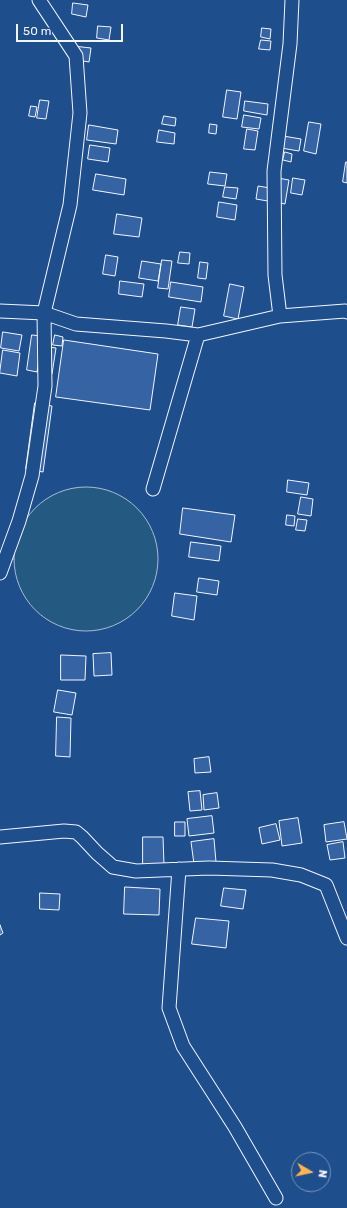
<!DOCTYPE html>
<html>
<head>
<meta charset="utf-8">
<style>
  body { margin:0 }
  #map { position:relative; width:347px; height:1208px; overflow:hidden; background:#1f4e8c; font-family:Rubik,sans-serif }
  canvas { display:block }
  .north { position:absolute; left:291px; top:1152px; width:40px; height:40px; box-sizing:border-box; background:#1f4e8c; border:1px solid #7391ba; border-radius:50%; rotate:99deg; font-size:11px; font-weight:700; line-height:16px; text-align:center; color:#f2f6ff }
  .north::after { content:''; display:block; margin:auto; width:14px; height:18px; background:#ffb74d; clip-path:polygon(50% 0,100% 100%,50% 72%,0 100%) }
  .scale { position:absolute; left:16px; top:24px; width:107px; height:18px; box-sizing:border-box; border:2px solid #f2f6ff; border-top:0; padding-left:5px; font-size:12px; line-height:14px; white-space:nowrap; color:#f2f6ff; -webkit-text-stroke:3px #1f4e8c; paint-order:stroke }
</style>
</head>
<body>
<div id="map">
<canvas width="347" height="1208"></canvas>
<div class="north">N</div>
<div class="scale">50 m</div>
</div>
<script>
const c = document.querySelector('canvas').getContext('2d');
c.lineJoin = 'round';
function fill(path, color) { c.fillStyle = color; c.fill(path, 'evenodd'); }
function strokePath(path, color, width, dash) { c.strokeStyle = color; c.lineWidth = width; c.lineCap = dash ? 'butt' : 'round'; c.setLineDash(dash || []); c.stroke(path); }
const green = new Path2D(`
  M14 559a72 72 0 1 1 144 0a72 72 0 1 1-144 0Z`);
fill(green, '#245a82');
strokePath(green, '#a8bbd7', 1);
const building = new Path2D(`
  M73 3 88 5 86 17 72 14Z
  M98 26 111 27 109 40 97 38Z
  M262 28 271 29 270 39 261 37Z
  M261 40 271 41 270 50 259 49Z
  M73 46 91 48 89 62 71 59Z
  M227 90 241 92 237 119 223 117Z
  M40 100 49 101 46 119 37 118Z
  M245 101 268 104 267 115 244 111Z
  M31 106 37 107 35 117 29 116Z
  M244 115 261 118 259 129 242 127Z
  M164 116 176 118 175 126 162 124Z
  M309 122 321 124 316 154 304 151Z
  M210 124 217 125 216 134 209 133Z
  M89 125 118 130 116 144 87 140Z
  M247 129 258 131 255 150 244 149Z
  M159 130 175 133 174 144 157 142Z
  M283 136 301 139 299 151 281 148Z
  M90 145 110 148 108 162 88 159Z
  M285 152 292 154 291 162 283 160Z
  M346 162H347V183L343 182Z
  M210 172 227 174 225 186 208 184Z
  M96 174 126 179 124 195 93 190Z
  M272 177 289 180 285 204 256 199 258 186 270 188Z
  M293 178 305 180 302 195 291 193Z
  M225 187 238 188 236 199 223 197Z
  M219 202 237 205 235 220 217 217Z
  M117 214 142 218 139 237 114 234Z
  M180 252 190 253 189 264 178 263Z
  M106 255 118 257 115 276 103 274Z
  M162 260 172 261 168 289 158 288Z
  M142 261 161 264 158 281 139 278Z
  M200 262 208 263 206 279 198 278Z
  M120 281 144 284 142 297 119 294Z
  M171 282 203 287 201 302 169 297Z
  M230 284 244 287 238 319 224 316Z
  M181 307 195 309 192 327 178 325Z
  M3 332 22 335 19 351 1 348Z
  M32 335 42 336 37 372 27 370Z
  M55 335 63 337 62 346 53 345Z
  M64 340 158 354 150 410 56 397Z
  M42 346 56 348 52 374 38 372Z
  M3 350 20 353 17 376 0 373Z
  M35 403 52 406 43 472 26 469Z
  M288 480 309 483 307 495 287 492Z
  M301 497 313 499 311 516 298 514Z
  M183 508 235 515 231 542 180 534Z
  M287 515 295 516 294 526 286 525Z
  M298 519 307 520 305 531 296 530Z
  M191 542 221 546 219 561 189 557Z
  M199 578 219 581 217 595 197 592Z
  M175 593 197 596 194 620 172 616Z
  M111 653 112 675 94 676 93 654Z
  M61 655 86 656 85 680H61Z
  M58 690 76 693 72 715 54 712Z
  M57 717 71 718 70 757 56 756Z
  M209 757 211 772 195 773 194 759Z
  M200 791 202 810 190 811 188 792Z
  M217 793 219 808 204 810 203 795Z
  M212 816 214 833 189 836 187 819Z
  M298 818 302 843 282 846 279 821Z
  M175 822H185V836H175Z
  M344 822 347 839 326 842 324 825Z
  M276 824 280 840 262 844 259 828Z
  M143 837H163L164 865H143Z
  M214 839 216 862 194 864 191 842Z
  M343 842 345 858 330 860 327 845Z
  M125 887 160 889 159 915 124 914Z
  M224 888 246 890 243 909 221 906Z
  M40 893 60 894 59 910 40 909Z
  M196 918 229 921 226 948 192 944Z
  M0 925 3 933 0 935Z`);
fill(building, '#3563a3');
strokePath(building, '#f2f6ff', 1);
const minor = new Path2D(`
  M39 0 76 56 80 113 70 205 44 313 76 324 166 331 198 335 280 316 345 311 347 312
  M0 311 44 313 45 386 32 476 19 521 0 573
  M280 316 275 275 274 171 290 44 292 0
  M153 489 198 335
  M0 837 64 831 76 832 82 837 97 853 113 867 136 871 209 868 272 870 301 875 326 885 347 938
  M179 869 169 1008 183 1046 235 1127 276 1198`);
strokePath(minor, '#f2f6ff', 15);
strokePath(minor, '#1f4e8c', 13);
</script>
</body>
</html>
